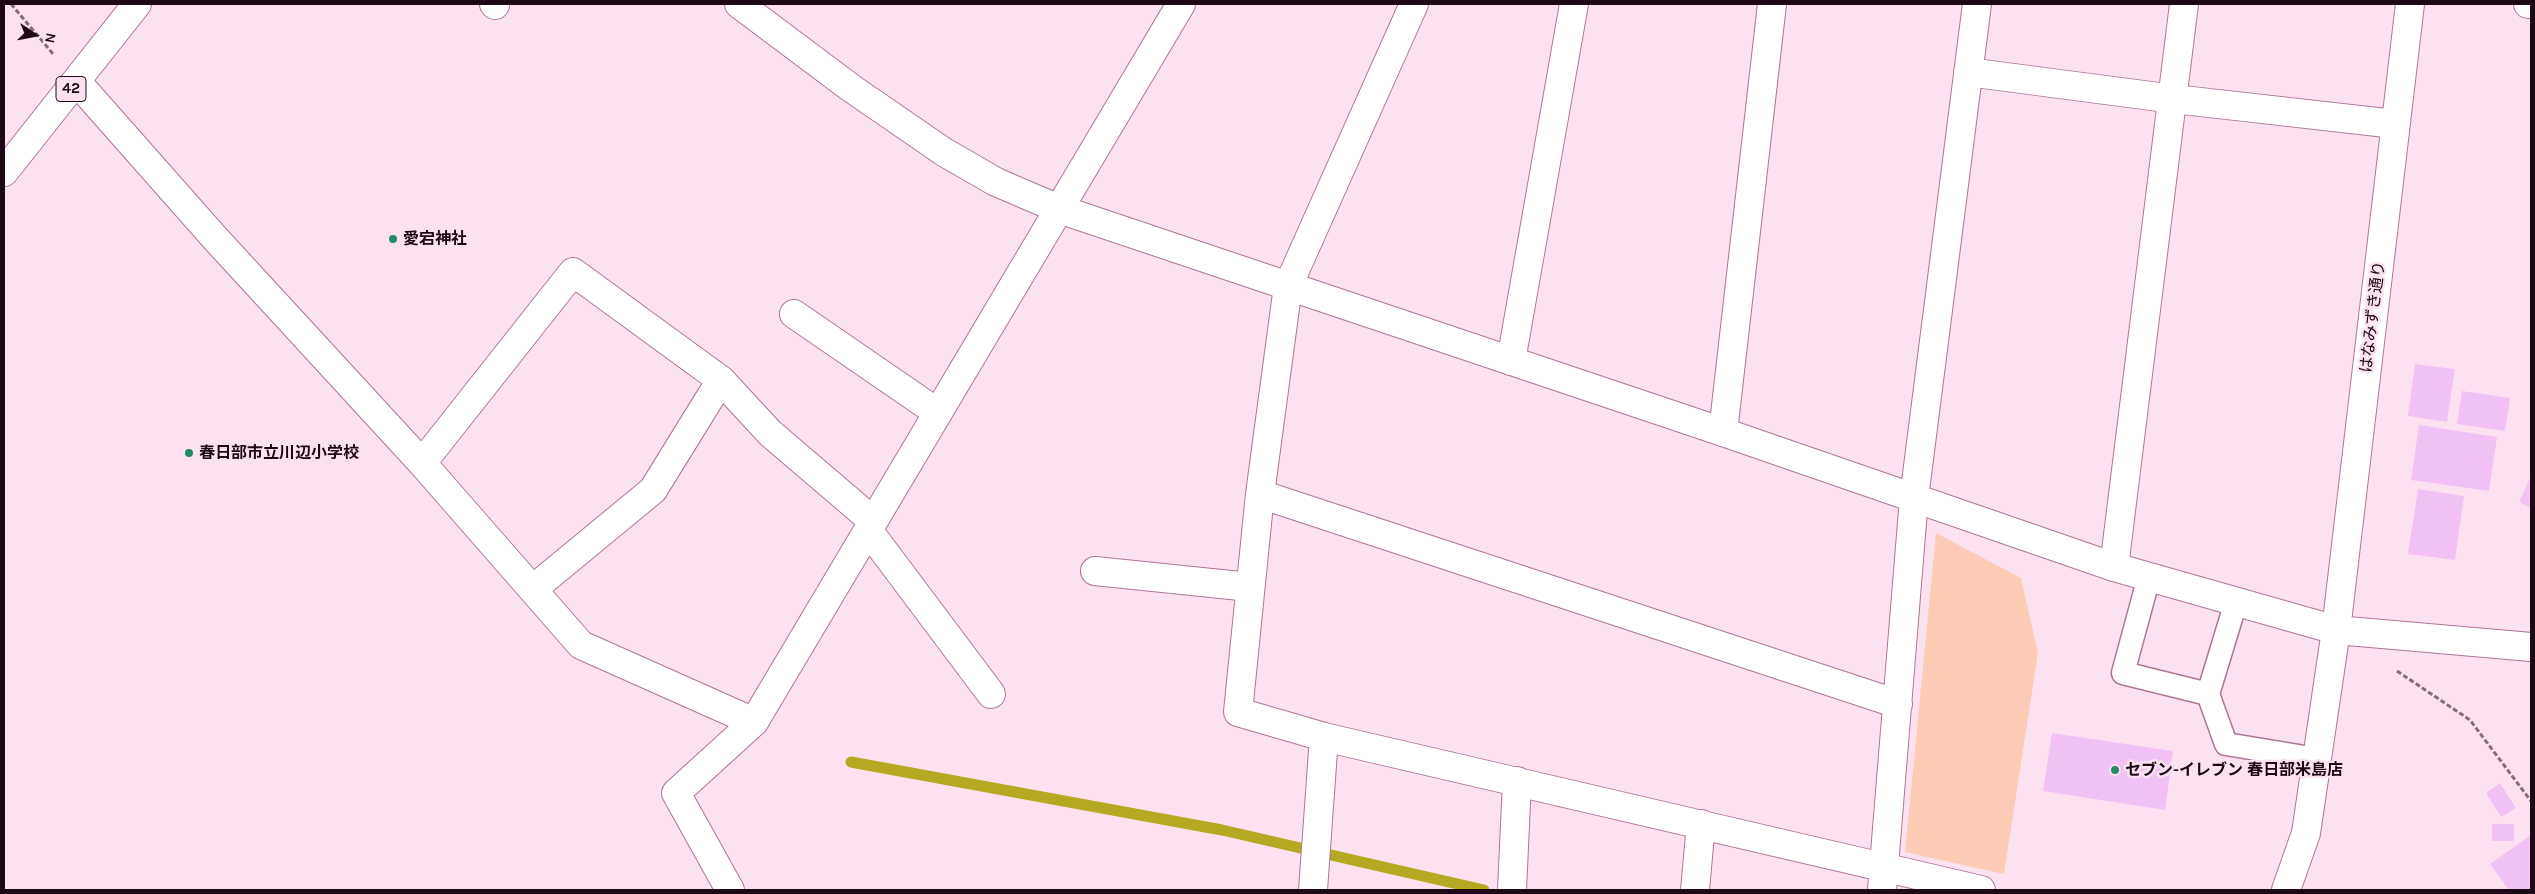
<!DOCTYPE html>
<html>
<head>
<meta charset="utf-8">
<style>
  body { margin:0 }
  #map { position:relative; width:2535px; height:894px; overflow:hidden; background:#fce2f0; font-family:Karla,sans-serif }
  canvas { display:block }
  .frame { position:absolute; inset:0; border:5px solid #1d0815; pointer-events:none }
  .north { position:absolute; left:10px; top:10px; width:50px; height:50px; -webkit-text-stroke:4px #fce2f0; paint-order:stroke; rotate:101deg; font-size:14px; font-weight:700; line-height:20px; text-align:center; color:#1d0815 }
  .north::after { content:''; display:block; margin:auto; width:18px; height:22px; background:#1d0815; clip-path:polygon(50% 0,100% 100%,50% 72%,0 100%) }
</style>
</head>
<body>
<div id="map">
<canvas width="2535" height="894"></canvas>
<div class="frame"></div>
<div class="north">N</div>
</div>
<script>
const c = document.querySelector('canvas').getContext('2d');
c.lineJoin = 'round';
function fill(path, color) { c.fillStyle = color; c.fill(path, 'evenodd'); }
function strokePath(path, color, width, dash) { c.strokeStyle = color; c.lineWidth = width; c.lineCap = dash ? 'butt' : 'round'; c.setLineDash(dash || []); c.stroke(path); }
function write(font, color, halo, rows, align = 'center') {
  c.font = font + ' Karla,"Noto Sans JP",sans-serif'; c.lineWidth = 5; c.setLineDash([]); c.textBaseline = 'middle'; c.strokeStyle = halo; c.fillStyle = color; for (const [text, x, y, turn = 0] of rows) {
    c.save(); c.translate(x, y); c.rotate((+turn || 0) * Math.PI / 180); c.textAlign = isNaN(turn) ? turn : align; if (halo) c.strokeText(text, 0, 0); c.fillText(text, 0, 0); c.restore();
  }
}
fill(new Path2D(`
  M1936 533 2021 578 2038 653 2004 874 1905 852Z`), '#feccb6');
strokePath(new Path2D(`
  M851 762 1222 830 1484 890`), '#b4a920', 11);
fill(new Path2D(`
  M2415 364 2455 369 2447 422 2408 416Z
  M2462 391 2510 398 2505 431 2457 424Z
  M2419 425 2497 437 2489 491 2411 480Z
  M2531 476V508L2519 502Z
  M2418 489 2464 496 2455 560 2408 554Z
  M2052 733 2173 751 2165 810 2043 791Z
  M2500 783 2516 808 2501 817 2486 793Z
  M2492 824H2514V841H2492Z
  M2531 835V890H2509L2490 864Z`), '#f2c2f4');
const lane = new Path2D(`
  M2149 577 2123 673 2208 694
  M2236 602 2208 694 2226 744 2317 759`);
const street = new Path2D(`
  M494 4 495 5
  M1414 4 1288 286 1260 494 1238 712 1324 737 1981 890
  M2528 4H2531
  M1968 72 2174 99 2395 124
  M77 82 214 237 422 463 581 645 754 722 1181 4
  M794 314 938 413
  M1511 361 1574 4
  M1723 432 1772 4
  M422 463 573 272 721 380 770 433 873 521
  M1260 494 1898 704
  M868 530 991 694
  M2114 567 2184 4
  M1095 571 1250 587
  M533 589 653 490 721 380
  M730 890 676 793 754 722
  M1313 890 1324 737
  M1512 890 1517 781
  M1695 890 1701 824
  M1882 890 1914 498 1977 4`);
const secondary = new Path2D(`
  M739 4 851 88 944 152 996 182 1059 209 1723 432 2114 567 2336 630 2531 647
  M2286 890 2306 833 2336 630 2410 4`);
const primary = new Path2D(`
  M4 172 137 4`);
strokePath(lane, '#b07596', 25);
strokePath(street, '#b07596', 30);
strokePath(secondary, '#b07596', 30);
strokePath(primary, '#b07596', 30);
strokePath(new Path2D(`
  M11 4 54 55
  M2397 671 2470 720 2531 801`), '#856e7b', 3, [5, 2.5]);
strokePath(lane, '#fff', 22);
strokePath(street, '#fff', 28);
strokePath(secondary, '#fff', 28);
strokePath(primary, '#fff', 28);
for (const [x, y, r, color] of [
  [393,239,5,"#258b67"],
  [189,453,5,"#258b67"],
  [2115,770,5,"#258b67"]
]) { const dot = new Path2D(); dot.arc(x, y, r, 0, 2 * Math.PI); c.fillStyle = color; c.fill(dot); strokePath(dot, '#fce2f0', 2); }
for (const [x, y, w] of [
  [71,89,30]
]) { const box = new Path2D(); box.roundRect(x - w / 2, y - 12.5, w, 25, 4); c.fillStyle = '#fce2f0'; c.fill(box); strokePath(box, '#1d0815', 1); }
write('bold 15px', '#1d0815', null, [
  ["42",71,89]
]);
write('bold 16px', '#1d0815', '#fce2f0', [
  ["愛宕神社",403,239],
  ["春日部市立川辺小学校",199,453],
  ["セブン-イレブン 春日部米島店",2125,770]
], 'left');
write('16px', '#1d0815', '#fce2f0', [
  ["はなみずき通り",2373,317,-83]
]);
</script>
</body>
</html>
